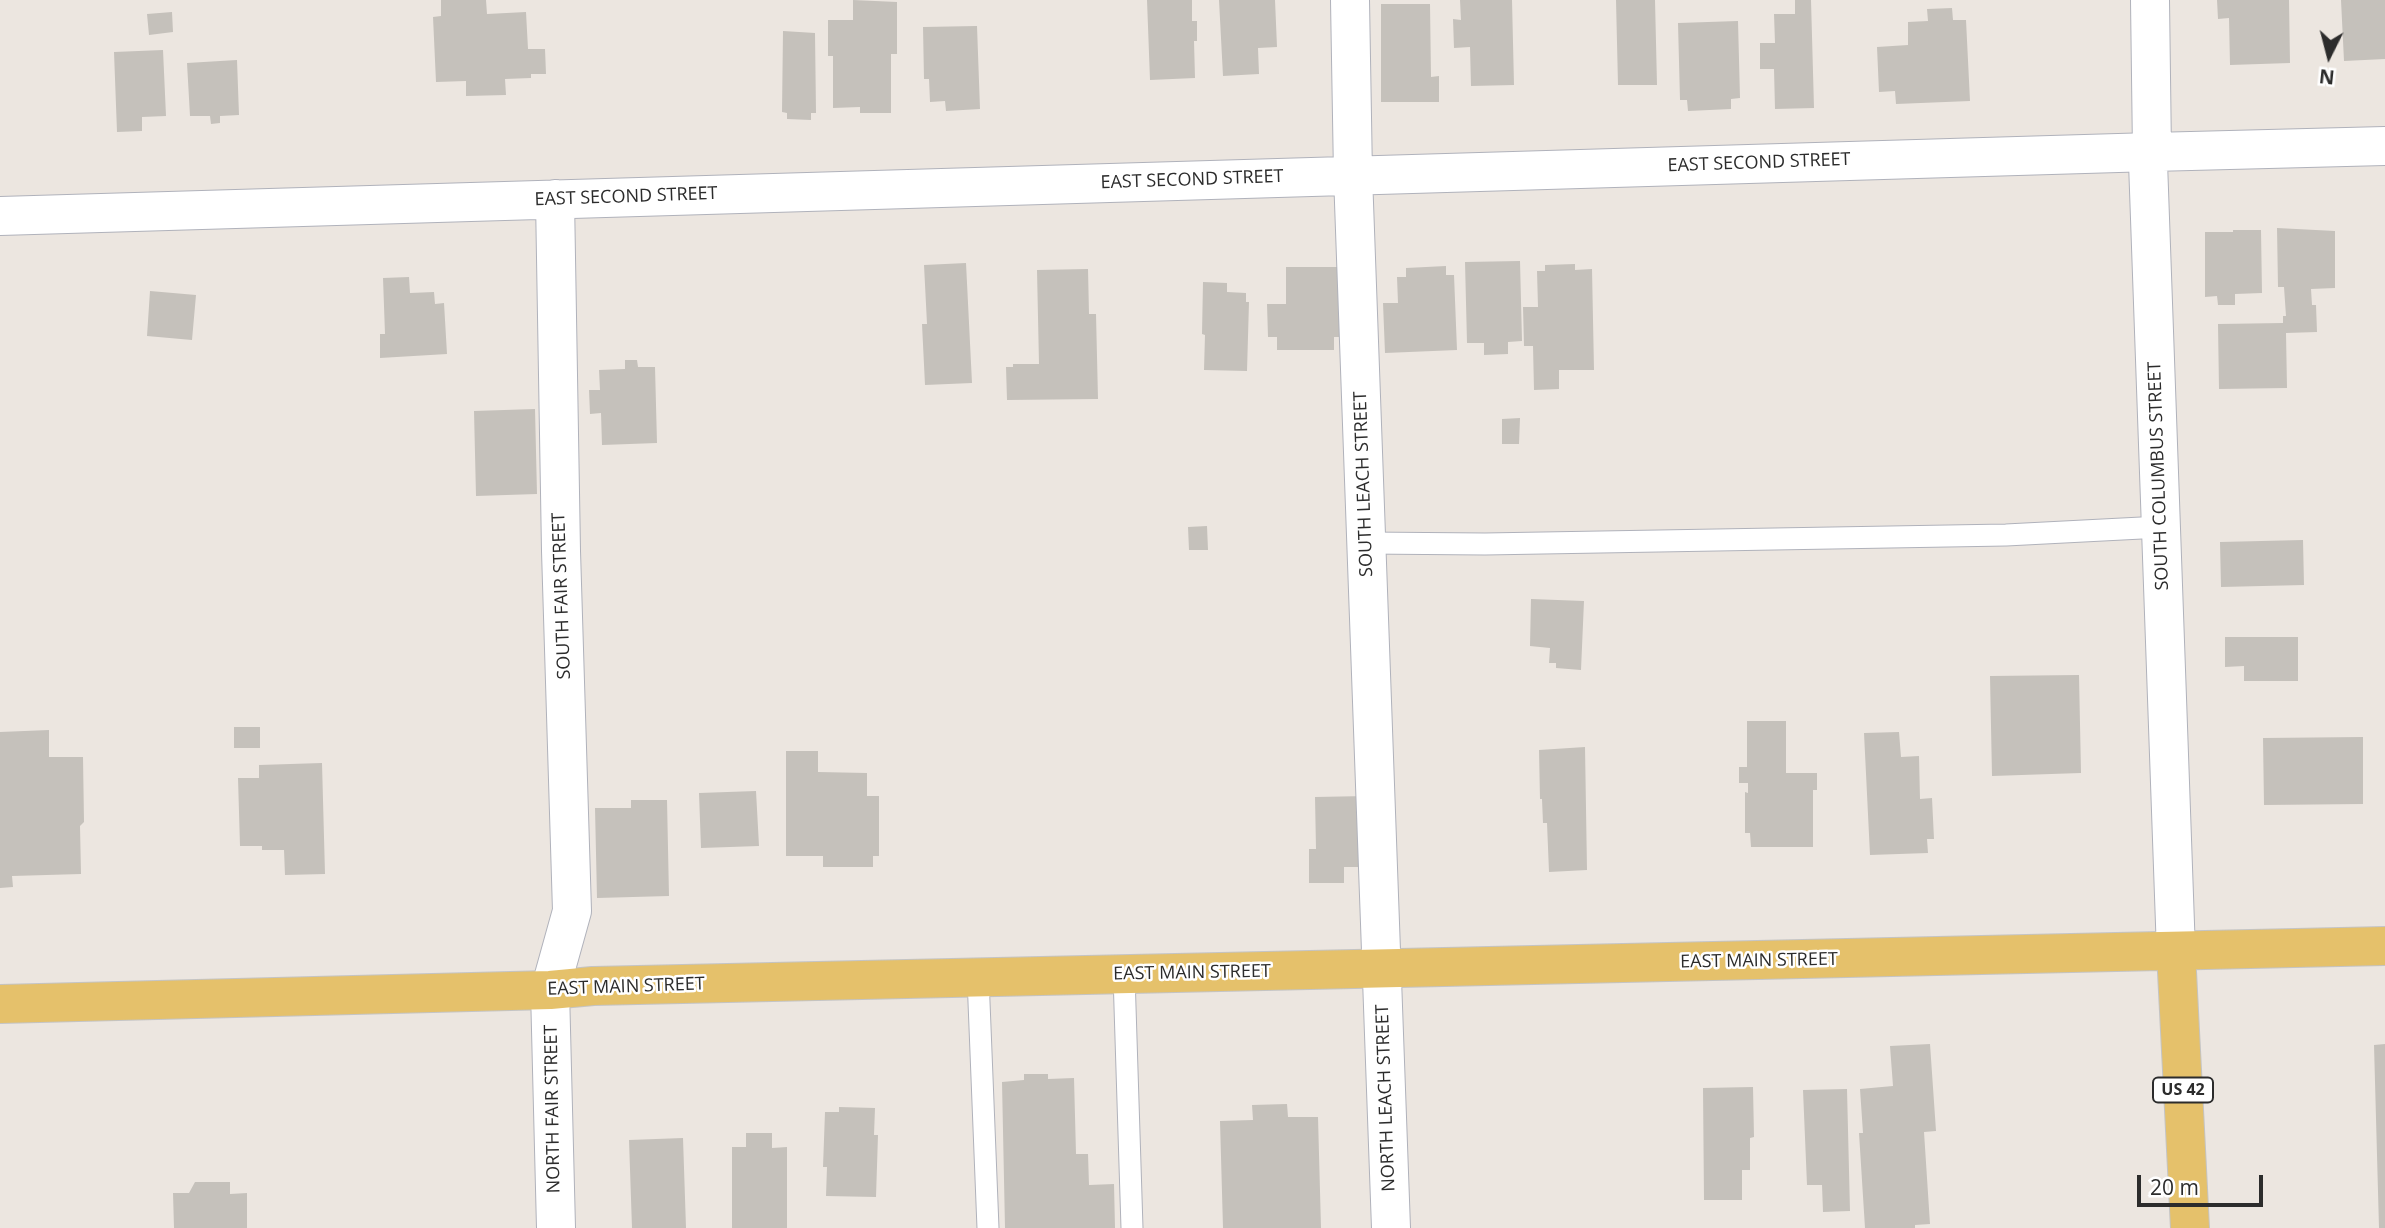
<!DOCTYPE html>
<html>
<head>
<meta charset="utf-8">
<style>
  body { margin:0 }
  #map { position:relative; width:2385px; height:1228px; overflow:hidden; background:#ece6e0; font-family:"Open Sans",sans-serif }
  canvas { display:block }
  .north { position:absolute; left:2294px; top:21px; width:70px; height:70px; -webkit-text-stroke:5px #fff; paint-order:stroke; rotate:186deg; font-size:19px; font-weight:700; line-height:28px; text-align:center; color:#2c2c2c }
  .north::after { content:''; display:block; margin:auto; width:24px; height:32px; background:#2c2c2c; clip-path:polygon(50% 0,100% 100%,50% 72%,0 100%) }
  .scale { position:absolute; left:2137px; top:1175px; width:126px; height:32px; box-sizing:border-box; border:4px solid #2c2c2c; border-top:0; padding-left:9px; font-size:21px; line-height:24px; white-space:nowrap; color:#2c2c2c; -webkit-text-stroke:5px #fff; paint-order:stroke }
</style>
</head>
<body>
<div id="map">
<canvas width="2385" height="1228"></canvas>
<div class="north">N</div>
<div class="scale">20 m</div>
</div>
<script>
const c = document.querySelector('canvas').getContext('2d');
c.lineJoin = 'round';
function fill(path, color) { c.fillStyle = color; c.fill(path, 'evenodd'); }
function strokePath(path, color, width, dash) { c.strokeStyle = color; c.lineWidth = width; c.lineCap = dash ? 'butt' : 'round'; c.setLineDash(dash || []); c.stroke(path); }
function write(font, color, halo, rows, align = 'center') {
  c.font = font + ' "Open Sans",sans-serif'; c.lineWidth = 5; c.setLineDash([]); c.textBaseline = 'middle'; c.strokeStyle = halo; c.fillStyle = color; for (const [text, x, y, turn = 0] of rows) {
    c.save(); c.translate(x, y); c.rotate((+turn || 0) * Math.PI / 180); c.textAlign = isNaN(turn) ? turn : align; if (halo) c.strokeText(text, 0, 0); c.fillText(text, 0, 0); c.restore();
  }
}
fill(new Path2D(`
  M441 0H486L487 14 526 12 528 49H545L546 74H531V78L505 79 506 95 466 96V81L436 82 433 17 441 16Z
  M853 0 897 2V54H891V113H860V107L833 108V56H828V20H853Z
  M1147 0H1192V21H1197V41H1194L1195 78 1150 80Z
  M1219 0H1275L1277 47 1258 48 1259 74 1223 76Z
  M1460 0H1512L1514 85 1471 86 1470 47 1454 48 1453 19 1461 20Z
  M1616 0H1655L1657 85H1618Z
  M1795 0H1811L1814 108 1775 109 1774 69H1760V43H1775L1774 14H1795Z
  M2217 0H2289L2290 63 2230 65 2229 18 2218 19Z
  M2341 0H2385V59L2344 61Z
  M1381 4H1430L1431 77 1439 76V102H1381Z
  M1952 8 1953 20H1966L1970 101 1896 104 1895 91 1879 92 1877 47 1908 45V22L1928 21 1927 9Z
  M172 12 173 32 149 35 147 14Z
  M1738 21 1740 98 1731 99V109L1688 111 1687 100H1680L1678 23Z
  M977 26 980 109 946 111 945 101 930 102 929 79H924L923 27Z
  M783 31 815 33 816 113H811V120L787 119V113L782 112Z
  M163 50 166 116 142 117V131L117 132 114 52Z
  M237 60 239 115 220 116V123L211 124 210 116H190L187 63Z
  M2277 228 2335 231V288L2311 289 2312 305H2316L2317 332 2286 333 2287 388 2219 389 2218 324 2283 323V316H2286L2284 287H2278Z
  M2233 230H2261L2262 293 2235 294V305H2218L2217 296 2205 297V232H2233Z
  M1520 261 1522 341 1508 342V354L1484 355V343H1467L1465 262Z
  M966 263 972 383 925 385 922 324H927L924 265Z
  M1575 264V270L1592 269 1594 370H1559V389L1534 390 1533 346H1524L1523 307H1538L1537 271H1545V265Z
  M1446 266V275H1454L1457 350 1385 353 1383 303H1398L1397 277H1406V268Z
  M1286 267H1339L1348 337H1334V350H1277V337H1268L1267 304H1286Z
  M1088 269 1089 314H1096L1098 399 1007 400 1006 367H1013V364H1039L1037 270Z
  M409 277 410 293 434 292 435 304 444 303 447 354 380 358V334H385L383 278Z
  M1203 282 1227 283V292L1246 293V302H1249L1247 371 1204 370 1205 335 1202 334Z
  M150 291 196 295 192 340 147 336Z
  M625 360H637L638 367H655L657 443 602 445 601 413 590 414 589 390H600L599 370 625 369Z
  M535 409 537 494 476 496 474 411Z
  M1520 418 1519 444H1502V419Z
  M1207 526 1208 550H1189L1188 527Z
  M2303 540 2304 585 2221 587 2220 542Z
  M1531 599 1584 601 1581 670 1556 668V663H1549L1550 648 1530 646Z
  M2225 637H2298V681H2244V666L2225 667Z
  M2079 675 2081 773 1992 776 1990 676Z
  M1747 721H1786V773H1817V790H1813V847H1751L1750 833H1745V792L1748 793V783H1739V767H1747Z
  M234 727H260V748H234Z
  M49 730V757H83L84 822 80 826 81 874 12 876 13 887 0 888V732Z
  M1899 732 1901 757 1919 756 1920 799 1932 798 1934 839H1927L1928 853 1870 855 1864 733Z
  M2363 737V804L2264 805 2263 738Z
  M1585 747 1587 870 1549 872 1547 823H1543L1542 799H1540L1539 750Z
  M786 751H818V772L867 773V796H879V856H873V867H823V856H786Z
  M322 763 325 874 285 875 284 850H262V846H240L238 778H259V765Z
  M756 791 759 846 701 848 699 793Z
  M1367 796 1363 867H1344V883H1309V849H1316L1315 797Z
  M631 800H667L669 896 597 898 595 808H631Z
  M1930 1044 1936 1131 1924 1132 1930 1224 1915 1225V1228H1865L1859 1133H1863L1860 1089 1893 1086 1890 1046Z
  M2385 1044V1228H2379L2374 1045Z
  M1024 1074H1048V1079L1074 1078 1076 1154H1088L1089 1185 1114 1184 1115 1228H1005L1002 1082 1024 1080Z
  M1753 1087 1754 1137 1750 1138V1170H1742V1200H1704L1703 1088Z
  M1847 1089 1850 1211 1823 1212 1822 1185H1807L1803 1090Z
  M1287 1104 1288 1117H1318L1321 1228H1223L1220 1121 1253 1120 1252 1105Z
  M839 1107 875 1108 874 1135H878L876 1197 826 1196 827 1167H823L825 1112H839Z
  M746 1133H772V1148L787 1147V1228H732V1147H746Z
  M683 1138 686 1228H632L629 1140Z
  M195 1182H230V1194L247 1193V1228H174L173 1193H189Z`), '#c5c1bb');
const lane = new Path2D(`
  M1366 543 1485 544 2006 535 2161 527
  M1124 975 1132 1228
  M978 977 988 1228`);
const street = new Path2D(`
  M1350 0 1353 175 1391 1228
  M555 199 561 551 572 911 550 990 556 1228
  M0 216 2152 152`);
const secondary = new Path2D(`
  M2150 0 2152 152 2148 162 2176 952
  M2152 152 2385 146`);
const primary = new Path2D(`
  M2176 952 2190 1228
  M0 1004 550 990 593 986 2385 946`);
strokePath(lane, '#b0b2bb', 23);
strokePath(street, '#b0b2bb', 40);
strokePath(secondary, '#b0b2bb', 40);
strokePath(primary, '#c4c4c4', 40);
strokePath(lane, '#fff', 21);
strokePath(street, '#fff', 38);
strokePath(secondary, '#fff', 38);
strokePath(primary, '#e5c16b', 38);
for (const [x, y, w] of [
  [2183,1090,60]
]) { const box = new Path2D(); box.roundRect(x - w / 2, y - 12.5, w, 25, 5); c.fillStyle = '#fff'; c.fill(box); strokePath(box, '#2c2c2c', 2); }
write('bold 16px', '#2c2c2c', null, [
  ["US 42",2183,1090]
]);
write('18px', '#2c2c2c', '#fff', [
  ["EAST SECOND STREET",1759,163,-2],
  ["EAST SECOND STREET",1192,180,-2],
  ["EAST SECOND STREET",626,197,-2],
  ["SOUTH COLUMBUS STREET",2159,476,-92],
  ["SOUTH LEACH STREET",1364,484,-92],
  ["SOUTH FAIR STREET",562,596,-92],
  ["EAST MAIN STREET",1759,961,-1],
  ["EAST MAIN STREET",1192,973,-1],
  ["EAST MAIN STREET",626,987,-2],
  ["NORTH LEACH STREET",1386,1098,-92],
  ["NORTH FAIR STREET",553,1109,-91]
]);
</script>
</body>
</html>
